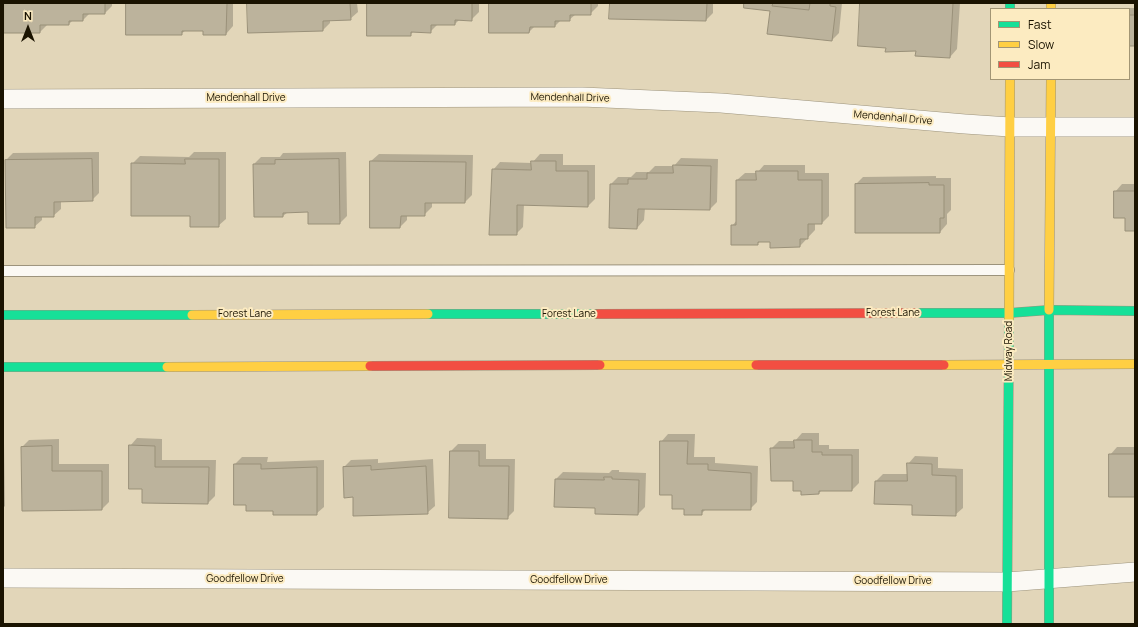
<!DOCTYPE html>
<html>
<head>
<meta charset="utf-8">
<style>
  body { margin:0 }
  #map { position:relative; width:1138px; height:627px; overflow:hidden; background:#e2d6b9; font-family:Manrope,sans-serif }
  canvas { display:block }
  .frame { position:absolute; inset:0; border:4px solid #1a1301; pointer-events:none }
  .legend { position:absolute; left:990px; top:8px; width:140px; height:72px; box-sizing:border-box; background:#fcebc1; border:1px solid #a29574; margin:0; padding:5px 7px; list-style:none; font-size:12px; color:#1a1301 }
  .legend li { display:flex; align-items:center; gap:8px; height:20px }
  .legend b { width:20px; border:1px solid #a29574 }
  .north { position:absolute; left:8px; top:8px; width:40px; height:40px; -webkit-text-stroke:3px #fcebc1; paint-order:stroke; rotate:0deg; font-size:11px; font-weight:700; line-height:16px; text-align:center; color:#1a1301 }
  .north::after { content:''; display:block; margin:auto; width:14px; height:18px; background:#1a1301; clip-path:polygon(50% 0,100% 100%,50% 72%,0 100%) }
</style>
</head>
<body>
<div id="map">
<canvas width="1138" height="627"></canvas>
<div class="frame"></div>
<ul class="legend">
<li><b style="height:5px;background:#16e098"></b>Fast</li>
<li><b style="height:5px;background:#ffcf43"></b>Slow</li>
<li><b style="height:5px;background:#f24e42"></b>Jam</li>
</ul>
<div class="north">N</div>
</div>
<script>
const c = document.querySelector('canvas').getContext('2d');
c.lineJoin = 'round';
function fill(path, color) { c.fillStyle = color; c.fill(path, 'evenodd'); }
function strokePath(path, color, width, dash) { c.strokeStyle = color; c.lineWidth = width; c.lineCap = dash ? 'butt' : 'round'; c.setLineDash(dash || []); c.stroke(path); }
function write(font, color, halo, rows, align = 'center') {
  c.font = font + ' Manrope,sans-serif'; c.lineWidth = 4; c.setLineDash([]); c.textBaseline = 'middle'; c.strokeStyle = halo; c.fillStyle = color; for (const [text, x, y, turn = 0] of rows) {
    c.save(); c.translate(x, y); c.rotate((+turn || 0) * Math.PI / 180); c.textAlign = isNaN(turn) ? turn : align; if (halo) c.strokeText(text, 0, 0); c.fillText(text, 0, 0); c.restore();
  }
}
fill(new Path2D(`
  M5 3H112V6L105 13H90L83 20H73L69 24 47 25 40 32H5Z
  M127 3H233V26L226 34H204V30H186L181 34Z
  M248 3H357L358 12 350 19 330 20V23L323 30 249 32Z
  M368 3H479V12L471 20H459L455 24H438L430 32 414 31 410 35Z
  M490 3H598V6L590 14H576L569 20H561L555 26H535L529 32Z
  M611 3H713V13L706 20Z
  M745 3H842L839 33 832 40 771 10Z
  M861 3H960L957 49 950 57 917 50Z
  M1114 8H1135V45H1129V9H1112Z
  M99 152V193L92 200H61V209L53 216H42V220L34 227 6 160 13 153Z
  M194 152H226V219L218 226 191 215 132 164 140 156 189 157Z
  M346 152 347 216 340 223 309 211 288 212 283 216H255L254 164 261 157H280L283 153Z
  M379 154 473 155 472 195 465 202H432V207L424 215H407V220L400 227 371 161Z
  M540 154H563V165H595V199L588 206 524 204 523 227 516 234 493 170 500 162 532 163Z
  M681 158 718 159 717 202 710 209 645 208 644 220 637 228 610 227 611 184 618 177H631L636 172H649L655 166H674Z
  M764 165H805V173H829V216L822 223H815V230L800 246 771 241H761L757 244 732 226 737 220V180L745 173H757Z
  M936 176V178H951V210L947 214V224L940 232H856V184L863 177Z
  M1122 184H1135V230L1126 217 1115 192Z
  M802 433H819V445H829V449H859V483L852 490H822L819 493 802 490 771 449 779 441H795Z
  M668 434H695L694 457H715V463L758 466 757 502 750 509H706L701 514 685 509 673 494 661 442Z
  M137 438 162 439V460H216L215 496 208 503 143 502V488L130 446Z
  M59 439V464H109V502L102 509 23 510 22 447 29 440Z
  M3 443H4L5 506 3 508Z
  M458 444H486V459H515L514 511 507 518 451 451Z
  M1117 447H1135V496L1110 455Z
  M915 456 938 457V468L963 469V508L955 515 876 481 883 474H908V464Z
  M242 457H268L267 462 324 460V507L316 514 274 510 247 504H235V464Z
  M378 459V463L433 459 435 506 427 513 354 496 344 467 351 460Z
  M612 470H619V472L646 473 645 507 638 514 596 507 556 479 563 472 609 473Z`), '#0003');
const building = new Path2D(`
  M4 3H105V14H83V21H69V25H40V33H4Z
  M126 3H227L226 35H203V31H182V35H126Z
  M247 3H350L351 20 323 21V31L248 33Z
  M367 3H472V21L455 20V25H431V33L411 32V36H367Z
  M489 3H591V15H570V21H555V27H530L529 33H489Z
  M610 3H707L706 21 609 19Z
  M744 3H773L772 6 809 10 810 3H830V6L836 7 832 41 767 34 770 11 744 8Z
  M860 3H953L950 58 915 56 916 51 885 52 886 48 858 46Z
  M1129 15H1135V46H1129Z
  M92 159 93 201 54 202V217H35V228H6L5 160Z
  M185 159H219V227H190V216H131V163L185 164Z
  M339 159 340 224H308V212L283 213V217H254L253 164H275V160Z
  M370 161 466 162 465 203H425V216H401L400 228H370Z
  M531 161H556V171H588V207L517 205V235H489L492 169 531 170Z
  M673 165 711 166 710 210 638 209 637 229 609 228 610 184H628V179H647V173H673Z
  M756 171H798V180H822V224H808V239H800V247L770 248V242H758V245H731V225H736V180H756Z
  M929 183V185H944V218H940V233H855V184Z
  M1114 191H1135V242V231H1125V218H1114Z
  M794 440H812V452H822V455H852V491H819V494L801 495V491H793V481H771L770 448H794Z
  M660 441H688L687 464H708V470L751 473V510H702V515H684V509H672V495H660Z
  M129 445 155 446V467H209L208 504 142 503V489H129Z
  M52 446V471H102V510L22 511 21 447Z
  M450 451H479V466H509L508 519 449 518Z
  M1109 454H1135V497H1109Z
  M907 463 932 464V475L956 476V516L912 515V505L874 504 875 481H907Z
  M234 464H261V469L317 467V515H273V511H246V505H234Z
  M371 466V470L426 466 428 514 353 516V497L344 498 343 467Z
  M604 477H612V479L639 480 638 515 595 514V508L554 507 555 479 604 480Z`);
fill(building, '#bcb39c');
strokePath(building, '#999079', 1);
const lane = new Path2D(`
  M3 271 1009 270`);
const street = new Path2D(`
  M3 99 582 97 721 103 965 124 1010 127H1135
  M3 578 1007 582 1135 572`);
const fast = new Path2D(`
  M1010 3V9
  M917 313H1009L1049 310 1135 311
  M428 314H596
  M3 315H192
  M3 367H167
  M1007 624 1009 320
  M1049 624V310`);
const slow = new Path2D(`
  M1051 3V9
  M1049 310 1051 79
  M192 315 428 314
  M1009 320 1010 79
  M600 365H756
  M944 365 1135 364
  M167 367 370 366`);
const jam = new Path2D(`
  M596 314 917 313
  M756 365H944
  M370 366 600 365`);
strokePath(lane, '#9c937c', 12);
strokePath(street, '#9c937c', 20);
strokePath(fast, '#9c937c', 10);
strokePath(slow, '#9c937c', 10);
strokePath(jam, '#9c937c', 10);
strokePath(lane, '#fbf9f4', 10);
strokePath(street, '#fbf9f4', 19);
strokePath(fast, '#16e098', 9);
strokePath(slow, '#ffcf43', 9);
strokePath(jam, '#f24e42', 9);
write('10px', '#1a1301', '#fcebc1', [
  ["Mendenhall Drive",246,98],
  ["Mendenhall Drive",570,98,1],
  ["Mendenhall Drive",893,118,5],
  ["Forest Lane",893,313],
  ["Forest Lane",245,314],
  ["Forest Lane",569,314],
  ["Midway Road",1009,351,-90],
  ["Goodfellow Drive",245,579],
  ["Goodfellow Drive",569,580],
  ["Goodfellow Drive",893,581]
]);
</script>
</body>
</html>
